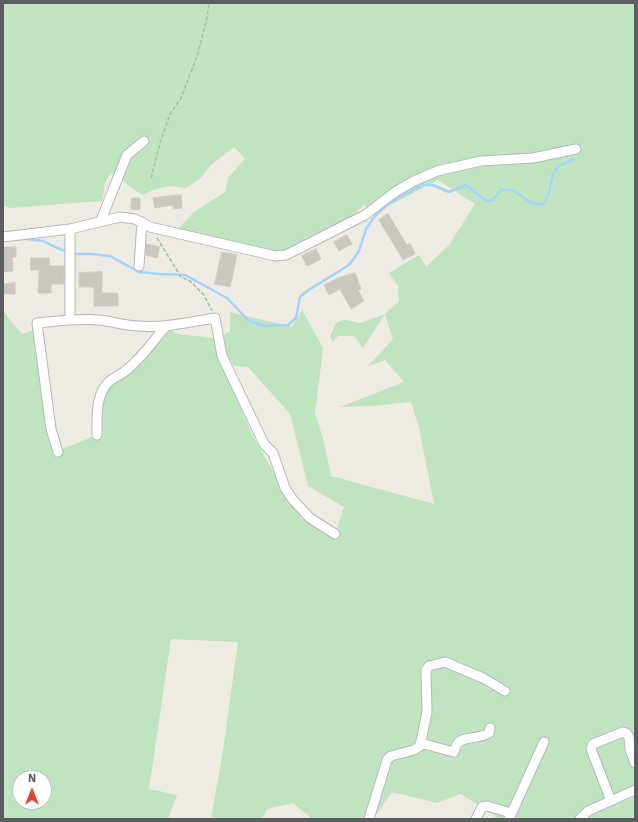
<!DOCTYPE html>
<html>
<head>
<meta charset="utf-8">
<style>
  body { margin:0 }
  #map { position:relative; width:638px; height:822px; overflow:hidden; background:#edebe2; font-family:"Work Sans",sans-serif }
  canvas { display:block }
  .frame { position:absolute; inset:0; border:4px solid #5a5e63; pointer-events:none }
  .north { position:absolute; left:12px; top:770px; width:40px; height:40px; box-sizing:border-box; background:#fff; border:1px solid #bdbfc1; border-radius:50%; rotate:0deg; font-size:11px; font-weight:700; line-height:16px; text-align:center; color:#5a5e63 }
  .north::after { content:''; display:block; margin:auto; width:14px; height:18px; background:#e44231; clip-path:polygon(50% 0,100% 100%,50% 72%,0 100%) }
</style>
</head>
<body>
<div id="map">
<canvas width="638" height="822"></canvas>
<div class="frame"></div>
<div class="north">N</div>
</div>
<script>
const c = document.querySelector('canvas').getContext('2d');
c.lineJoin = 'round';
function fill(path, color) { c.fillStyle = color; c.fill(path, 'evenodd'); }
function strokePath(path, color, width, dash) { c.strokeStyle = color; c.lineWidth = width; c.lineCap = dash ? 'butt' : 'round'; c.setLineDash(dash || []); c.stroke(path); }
fill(new Path2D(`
  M3 3H635V790L575 819H497L491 812 460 794 437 803 392 792 373 819H310V817L293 803 267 809 262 819H211L223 751 238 642 171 639 149 789 177 795 168 819H3V311L22 334 38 329 58 451 97 435 101 395 166 326 177 334 214 338 219 357 253 437 301 518 335 534 344 507 308 486 290 414 248 367 234 366 226 353 221 335 230 332V312L292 327 302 310 323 348 315 414 323 438 331 476 434 504 419 427 411 402 373 406 340 407 404 382 385 360 368 366 393 339 385 314 363 348 354 336H338L333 342 330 337 335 325 339 321 345 320 360 323 385 314 399 302 398 286 389 273 419 255 426 267 449 245 475 204 438 180 373 214 364 205 351 217 286 255 175 232 194 212 225 192 228 178 245 159 234 147 211 165 200 179 186 188 170 186 153 190 143 195 130 187 116 173 110 174 105 183 102 201 10 208 3 205ZM20 778H44V802H20Z
  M635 797V819H581Z`), '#bfe4bf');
strokePath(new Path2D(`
  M26 239 43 241 57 248 74 254H92L110 256 139 272 159 274 185 275 227 298 249 321 264 326 288 325 296 318 300 297 307 291 349 265 359 251 366 229 375 216 388 204 422 185H433L449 192 466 185 487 201 493 200 501 190H513L528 201 536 204H543C553 194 548 176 559 166 563 163 569 161 574 159`), '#a3d4fc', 2.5);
const building = new Path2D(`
  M181 195 182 208 173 209V205L155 208 153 198Z
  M132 198H140V210L131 209Z
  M388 214 407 245 410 243 415 254 403 260 379 220Z
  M347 235 352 244 339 251 334 242Z
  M146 244 160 247 157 258 146 255Z
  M4 247H16V257H12L13 271 4 272Z
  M316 249 321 259 307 266 302 256Z
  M222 252 237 255 230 287 215 284Z
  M31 258H49L50 266H64V284H51V293H38L39 270H31Z
  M102 272V293H118V306H94V287H79V273Z
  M355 273 361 289 358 290 364 301 351 309 340 289 329 295 324 285 338 278Z
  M15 283V294H4V284Z`);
fill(building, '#cac7c1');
strokePath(building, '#d1ccc1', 1);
const street = new Path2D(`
  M101 220 127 155 144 141
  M70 229V320
  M3 237 70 229 120 217 135 219 150 227 271 255 275 256 286 255 365 215 395 192 414 181 437 171 481 161 533 158 576 149
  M139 266 142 222
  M97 435C97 418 95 392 111 380 117 376 124 373 129 368 143 356 154 340 166 326
  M58 452 51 429 37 323C58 321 79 318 99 320 112 321 125 326 139 326 164 328 190 322 215 318L222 356 264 444 273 453 285 488 293 500 310 518 335 534
  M420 743 454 752C455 749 456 745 458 743 464 736 481 739 489 733L490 728
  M611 801 591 749 593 744 623 732 626 733 629 737 630 750 635 763
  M369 819 387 760 391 756 414 750 420 746 427 712 426 670 429 666 445 662 483 678 505 691
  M476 819 482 807 487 806 511 813
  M509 819 544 742
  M580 819 588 811 635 790`);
strokePath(street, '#b5b8bc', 11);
strokePath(new Path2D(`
  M151 178 160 143 170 114 181 98 197 56 207 18 209 3
  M157 238 181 277 190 281 204 295 212 311`), '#98c5a6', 1.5, [4, 2]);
strokePath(street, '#fff', 9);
</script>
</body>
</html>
